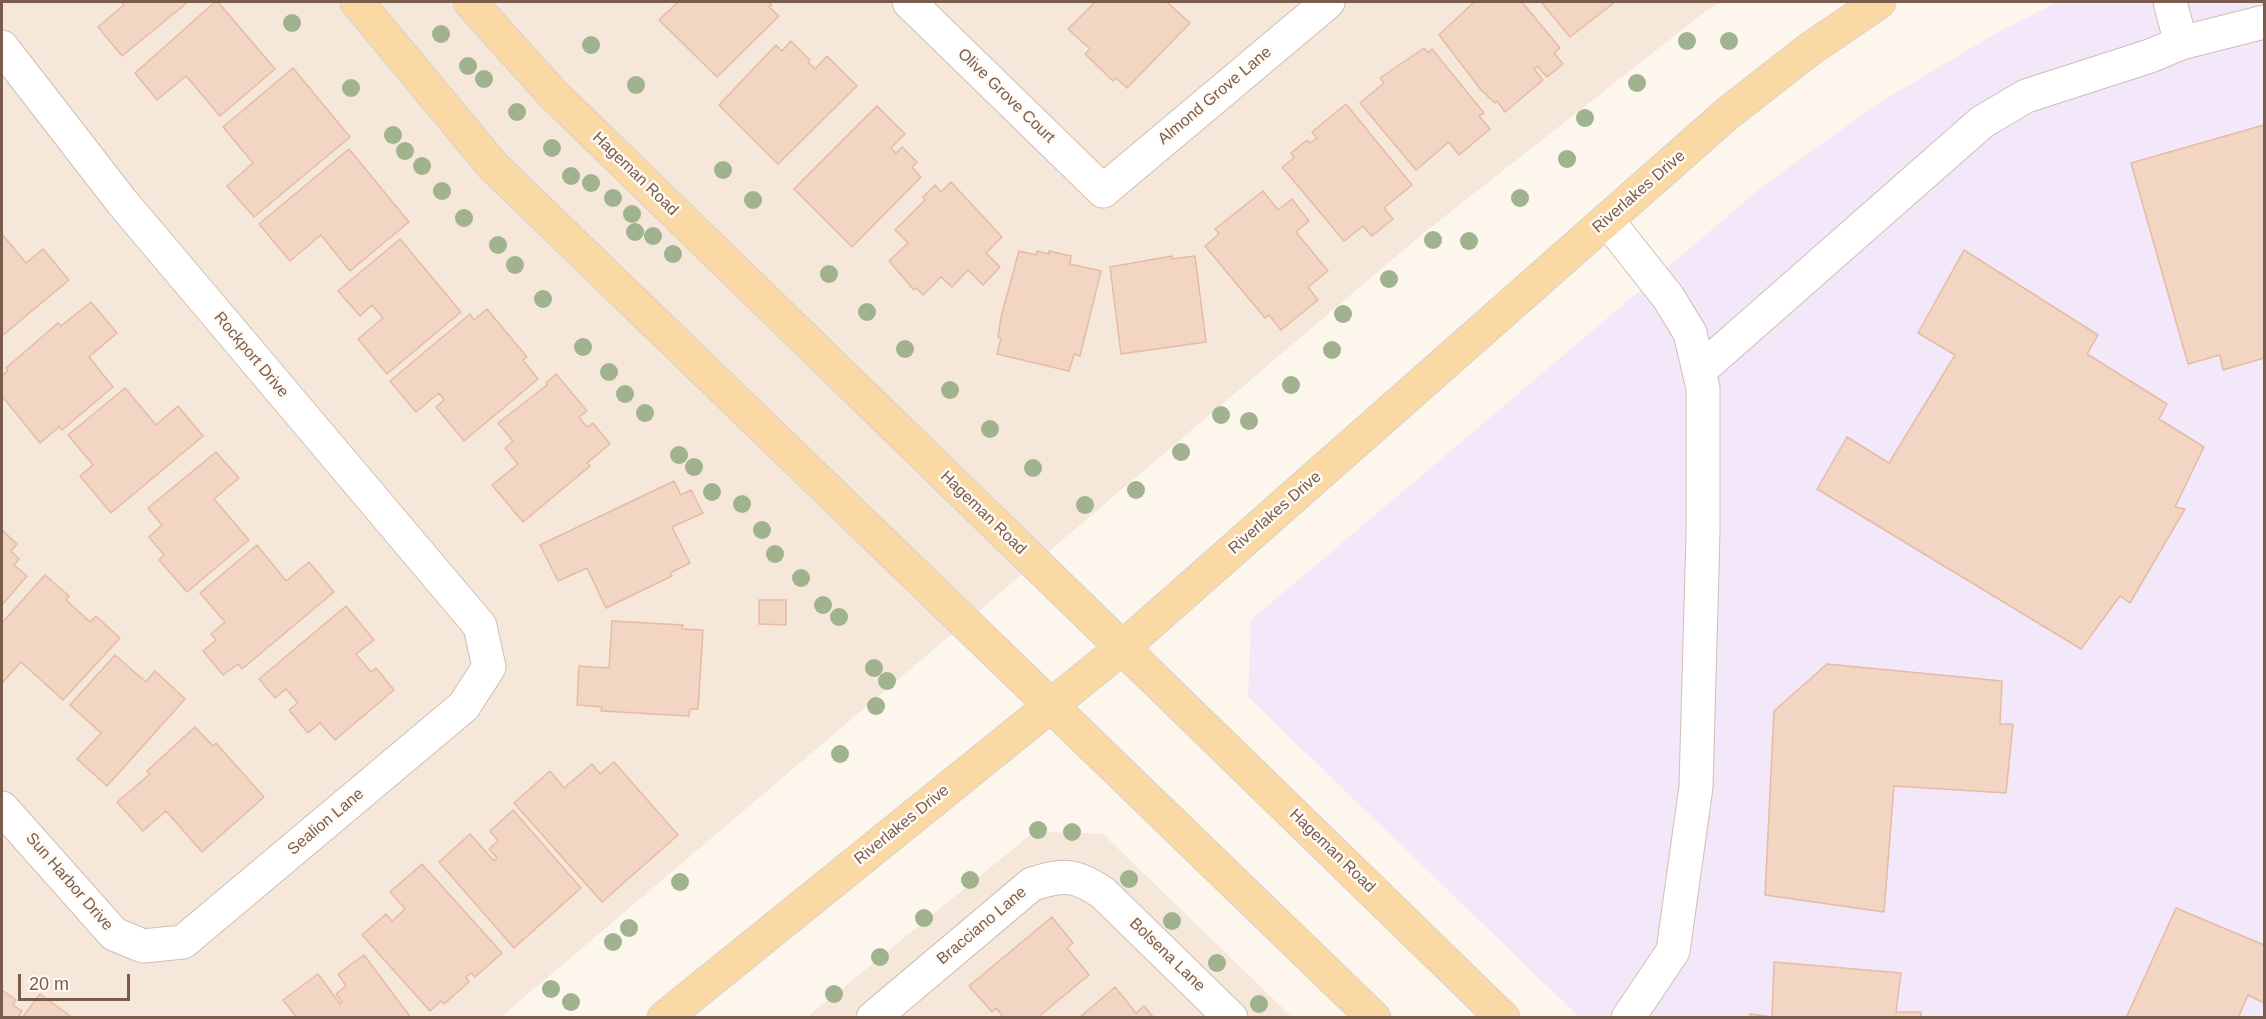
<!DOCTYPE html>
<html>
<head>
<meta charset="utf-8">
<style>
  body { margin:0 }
  #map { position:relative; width:2266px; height:1019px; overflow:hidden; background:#fdf6ec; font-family:Arial,sans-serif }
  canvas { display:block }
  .frame { position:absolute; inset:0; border:3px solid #7a5c4d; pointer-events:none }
  .scale { position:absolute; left:18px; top:974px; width:112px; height:27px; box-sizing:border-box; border:3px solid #7a5c4d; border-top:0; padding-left:8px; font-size:18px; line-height:21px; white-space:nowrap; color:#7a5c4d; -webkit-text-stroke:4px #fffaf3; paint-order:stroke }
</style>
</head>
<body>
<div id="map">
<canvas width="2266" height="1019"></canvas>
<div class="frame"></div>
<div class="scale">20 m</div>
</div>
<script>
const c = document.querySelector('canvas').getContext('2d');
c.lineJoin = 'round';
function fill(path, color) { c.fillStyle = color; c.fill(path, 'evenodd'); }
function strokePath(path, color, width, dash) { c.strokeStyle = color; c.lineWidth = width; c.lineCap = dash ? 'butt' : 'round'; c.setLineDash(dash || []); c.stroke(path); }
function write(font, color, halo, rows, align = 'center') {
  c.font = font + ' Arial,sans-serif'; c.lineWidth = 5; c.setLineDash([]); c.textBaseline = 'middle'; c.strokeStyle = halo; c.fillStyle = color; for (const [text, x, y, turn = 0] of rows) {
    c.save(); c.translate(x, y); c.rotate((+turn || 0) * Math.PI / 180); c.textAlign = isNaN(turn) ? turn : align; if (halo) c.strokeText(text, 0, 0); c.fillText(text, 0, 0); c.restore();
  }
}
fill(new Path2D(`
  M2 2H1722L1706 11 1420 236 501 1017 2 1018Z
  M1035 831 1103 834 1292 1017 806 1018Z`), '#f5e8da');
fill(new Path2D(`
  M2058 2H2264V1017H1579L1248 697 1251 620 1762 187 1877 104 2000 31Z`), '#f3e8fa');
const building = new Path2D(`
  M121 2H188L122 56 98 27 124 5Z
  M215 2H218L275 69 220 116 186 76 157 100 135 73Z
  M678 2H768L772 5 769 7 779 16 717 77 659 20Z
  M1095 2H1167L1190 23 1127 88 1116 78 1113 81 1085 54 1090 49 1068 29Z
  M1474 2H1522L1560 48 1554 53 1563 64 1547 77 1537 66 1534 69 1543 80 1505 112 1497 101 1495 103 1481 90 1439 35Z
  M1541 2H1615L1570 37Z
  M791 41 810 60 808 62 815 69 827 56 857 86 778 164 719 105 776 45 782 51Z
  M1424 48 1428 53 1432 49 1484 113 1479 116 1490 129 1459 155 1449 142 1416 170 1360 103 1384 83 1380 78Z
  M293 68 350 137 254 217 227 186 253 163 223 127Z
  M1346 104 1412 185 1384 208 1393 219 1372 236 1363 226 1344 241 1282 167 1294 158 1291 153 1307 140 1310 143 1317 138 1312 132Z
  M877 106 905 134 891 148 896 153 902 147 917 162 912 167 921 177 852 247 794 189Z
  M2264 125V358L2223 370 2220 355 2188 364 2131 163Z
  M349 149 409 222 350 271 321 235 290 261 259 224Z
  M951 182 1002 237 986 253 1000 267 983 285 968 270 952 287 941 277 923 295 916 288 914 290 889 261 908 243 895 230 925 200 923 197 935 185 941 192Z
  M1263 191 1278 210 1292 199 1309 221 1296 232 1328 271 1308 287 1318 300 1281 330 1269 315 1265 318 1205 246 1219 234 1215 229Z
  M2 234 26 263 43 249 69 280 2 336Z
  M400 239 461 312 387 374 358 339 383 318 372 305 360 316 338 291Z
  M1964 250 2098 335 2087 354 2167 404 2159 419 2204 447 2175 507 2185 509 2130 603 2120 596 2081 649 1817 489 1847 437 1889 463 1955 355 1918 333Z
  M1019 251 1036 255 1037 251 1049 254V251L1071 256 1070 264 1101 271 1080 356 1074 354 1069 371 997 354 1001 338 998 337 1001 317Z
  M1172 256V259L1195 256 1206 342 1121 354 1110 267Z
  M91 302 117 333 89 357 113 387 62 430 59 427 40 443 2 396V376L8 370 6 368 58 323 61 326Z
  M487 309 527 357 523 360 538 379 464 441 436 407 444 400 439 393 416 412 390 381 470 314 474 320Z
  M556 374 587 411 579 417 587 427 593 423 610 444 587 463 590 466 523 522 492 485 518 464 505 448 513 441 498 423 547 385 546 383Z
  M125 388 156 425 178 406 203 436 111 513 80 476 93 465 68 435Z
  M216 452 239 478 214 499 249 540 187 592 159 560 164 555 149 537 162 525 148 508Z
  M674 481 681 495 691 490 703 513 672 527 690 563 670 573 672 576 606 608 587 568 558 581 540 545Z
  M2 530 17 544 11 551 19 559 14 565 27 576 2 605Z
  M257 545 286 581 309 562 334 592 242 669 238 664 223 675 203 651 216 640 211 634 225 622 200 593Z
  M45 575 69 596 66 600 90 622 96 616 120 638 63 700 21 662 3 682 2 680V623Z
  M759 600H786V625L759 624Z
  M346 606 374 640 356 654 371 672 376 668 394 690 335 740 320 723 308 733 289 710 298 703 286 689 275 698 259 679Z
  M612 621 683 625 682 629 703 630 698 709H690L689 716 601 711 602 707 577 705 579 666 609 668Z
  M115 655 146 682 155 671 185 699 107 786 77 759 101 733 70 705Z
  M1827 664 2002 681 2000 724H2013L2006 793 1894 786 1884 912 1765 895 1774 711Z
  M195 727 213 746 216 743 264 797 202 852 166 811 143 831 117 802 150 774 147 771Z
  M614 762 678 835 602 902 514 803 550 771 564 788 592 764 600 774Z
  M513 810 581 888 514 948 439 862 470 834 494 861 497 858 489 849 498 841 490 831Z
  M422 864 502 953 475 977 471 973 466 977 469 982 444 1004 441 1001 430 1011 362 935 386 914 392 921 405 909 390 892Z
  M2176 908 2264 945V1003L2248 995 2238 1018H2126Z
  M1052 917 1073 943 1067 948 1089 975 1037 1018H1004L996 1008 992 1012 969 986Z
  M364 955 411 1018H297L283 1000 318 974 340 1004 342 1002 336 994 346 986 338 974Z
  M1774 962 1901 973 1896 1012H1921V1018H1750V1014L1772 1017Z
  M1115 987 1136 1013 1144 1006 1154 1018H1079Z
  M2 990 16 1000 13 1005 22 1011 17 1018H2Z
  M40 994 73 1018H22Z`);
fill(building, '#f3d5c3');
strokePath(building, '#e6bba3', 1.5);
const minor = new Path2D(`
  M909 2 1103 191 1328 2
  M2181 43 2264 22
  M2 47 122 202 480 626 489 667 464 706 183 942 143 946 114 934 2 808
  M1607 220 1668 297 1690 333 1703 388V533L1696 787 1673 951 1628 1018
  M1699 371 1982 122 2026 96 2150 56 2181 43 2170 2
  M873 1018 1032 884C1064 874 1075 874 1103 893L1231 1018`);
const major = new Path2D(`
  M357 2 493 166 1374 1018
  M470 2 551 92 1503 1018
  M664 1018 1122 648 1728 113 1810 49 1879 2`);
strokePath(minor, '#d1beb0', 35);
strokePath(major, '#dad1cd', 35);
strokePath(minor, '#fff', 33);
strokePath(major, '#fbd9a5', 33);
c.fillStyle = '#a0b28e';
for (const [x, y] of [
  [292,23],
  [441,34],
  [1687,41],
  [1729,41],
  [591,45],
  [468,66],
  [484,79],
  [1637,83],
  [636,85],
  [351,88],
  [517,112],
  [1585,118],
  [393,135],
  [552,148],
  [405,151],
  [1567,159],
  [422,166],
  [723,170],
  [571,176],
  [591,183],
  [442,191],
  [613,198],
  [1520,198],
  [753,200],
  [632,214],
  [464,218],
  [635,232],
  [653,236],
  [1433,240],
  [1469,241],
  [498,245],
  [673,254],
  [515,265],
  [829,274],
  [1389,279],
  [543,299],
  [867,312],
  [1343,314],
  [583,347],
  [905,349],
  [1332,350],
  [609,372],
  [1291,385],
  [950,390],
  [625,394],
  [645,413],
  [1221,415],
  [1249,421],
  [990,429],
  [1181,452],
  [679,455],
  [694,467],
  [1033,468],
  [1136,490],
  [712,492],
  [742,504],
  [1085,505],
  [762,530],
  [775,554],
  [801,578],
  [823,605],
  [839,617],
  [874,668],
  [887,681],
  [876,706],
  [840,754],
  [1038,830],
  [1072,832],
  [1129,879],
  [970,880],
  [680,882],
  [924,918],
  [1172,921],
  [629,928],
  [613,942],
  [880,957],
  [1217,963],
  [551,989],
  [834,994],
  [571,1002],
  [1259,1004]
]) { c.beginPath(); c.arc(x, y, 9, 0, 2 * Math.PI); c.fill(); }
write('16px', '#7a5c4d', '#fffaf3', [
  ["Olive Grove Court",1006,96,44],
  ["Almond Grove Lane",1215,96,-40],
  ["Hageman Road",635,174,44],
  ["Riverlakes Drive",1639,192,-41],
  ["Rockport Drive",251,355,50],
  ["Hageman Road",983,513,44],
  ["Riverlakes Drive",1275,513,-41],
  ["Sealion Lane",326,822,-40],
  ["Riverlakes Drive",902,825,-39],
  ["Hageman Road",1332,851,44],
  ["Sun Harbor Drive",69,882,49],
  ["Bracciano Lane",982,926,-40],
  ["Bolsena Lane",1167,955,44]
]);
</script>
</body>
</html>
